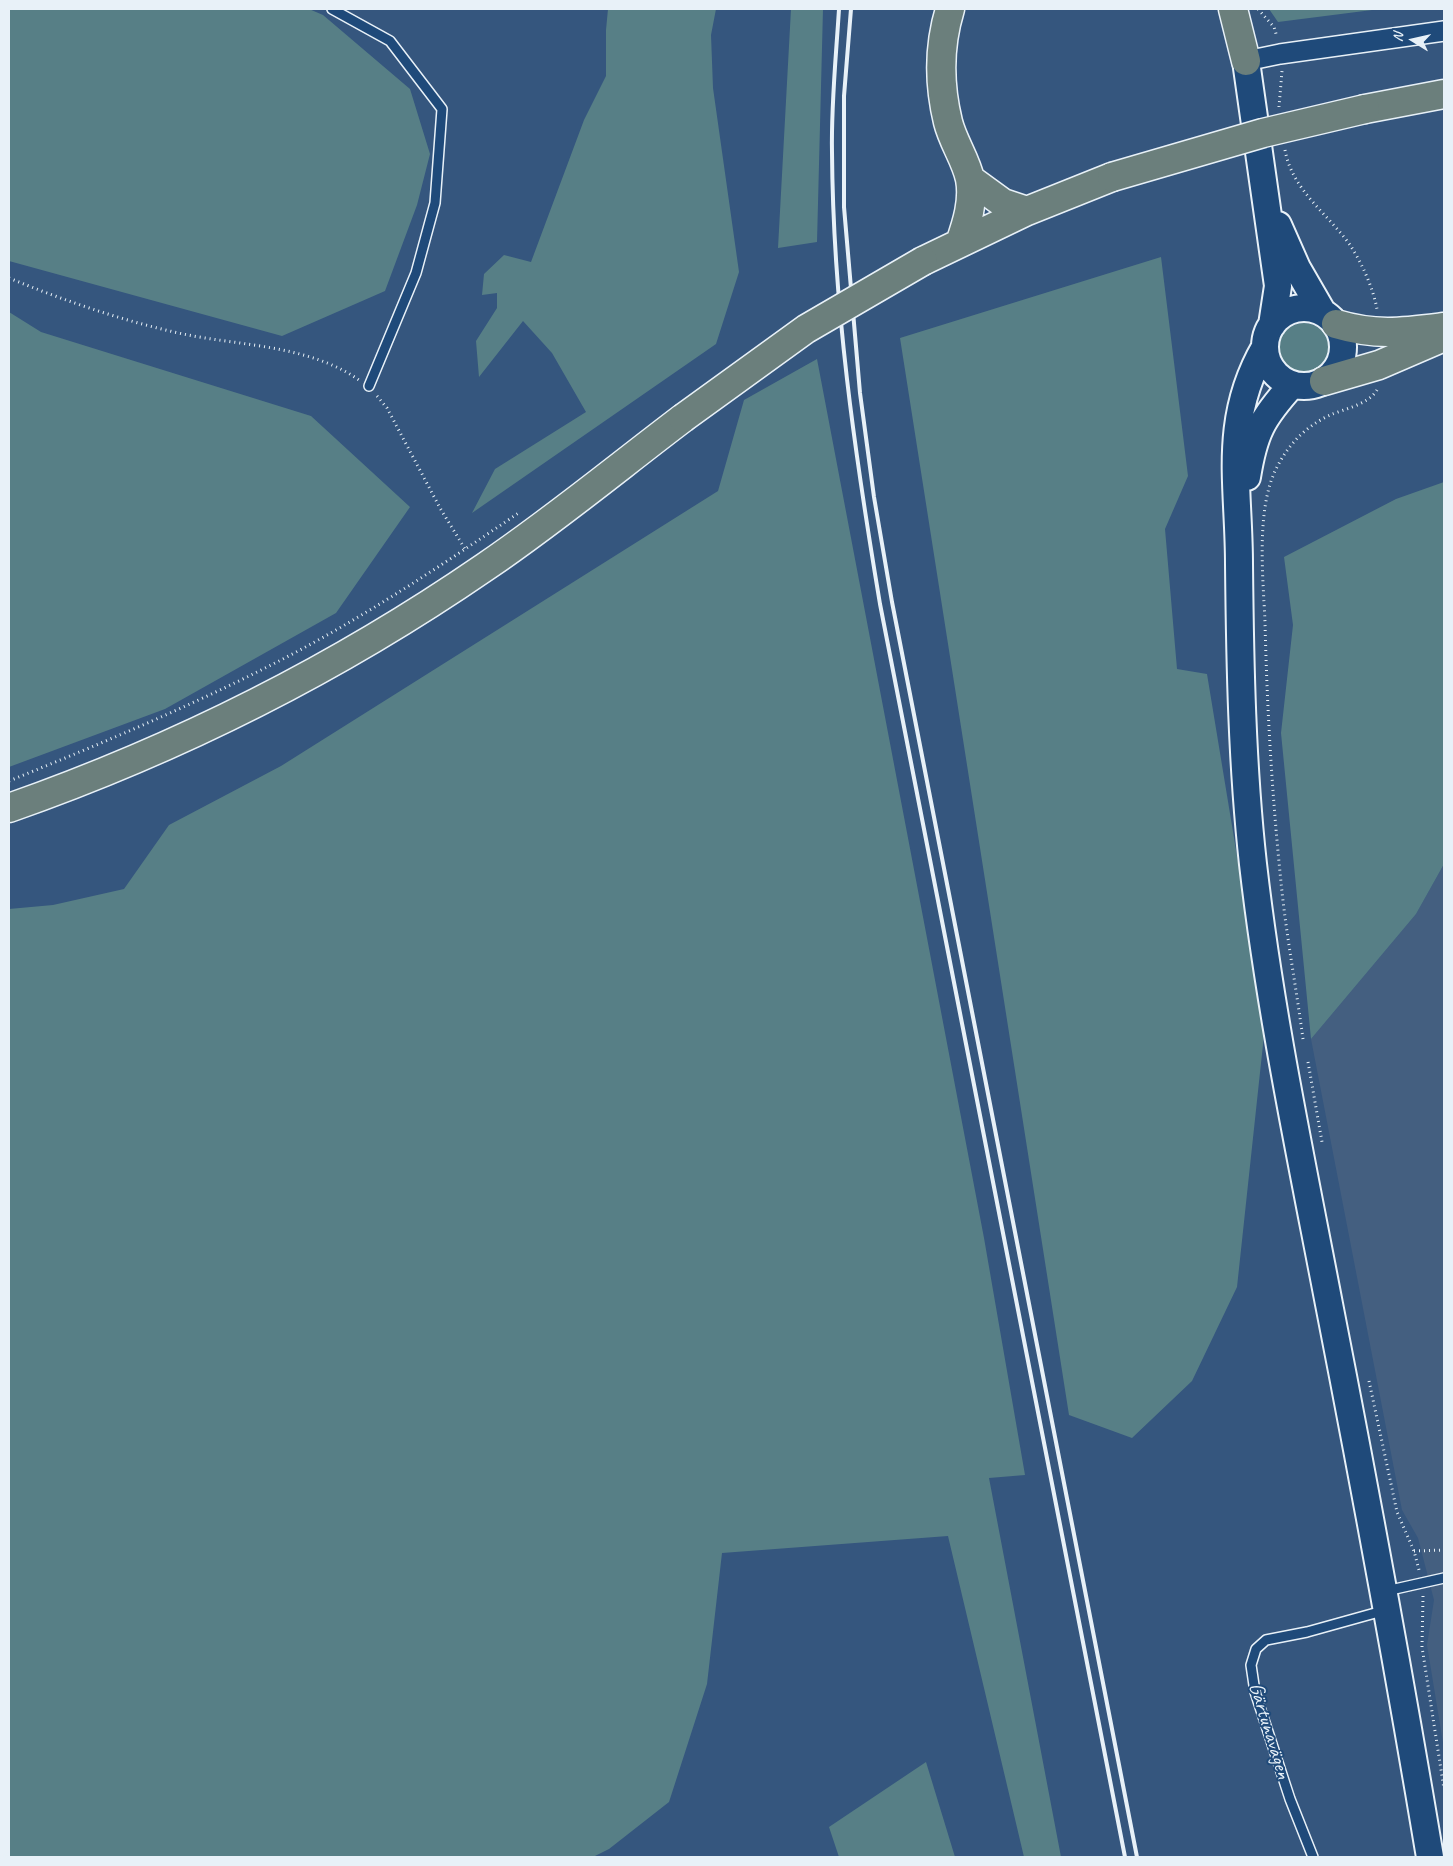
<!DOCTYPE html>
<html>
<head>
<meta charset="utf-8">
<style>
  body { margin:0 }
  #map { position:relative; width:1453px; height:1866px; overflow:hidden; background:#35567e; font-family:Caveat,sans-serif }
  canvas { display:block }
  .frame { position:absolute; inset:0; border:10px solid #e8f1f8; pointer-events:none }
  .north { position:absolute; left:1388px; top:15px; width:50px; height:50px; -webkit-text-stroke:4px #1f4a7a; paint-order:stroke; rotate:280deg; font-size:14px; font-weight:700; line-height:20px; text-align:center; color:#e8f1f8 }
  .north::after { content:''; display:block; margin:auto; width:18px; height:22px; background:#e8f1f8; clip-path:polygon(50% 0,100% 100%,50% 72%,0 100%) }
</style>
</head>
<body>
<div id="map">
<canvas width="1453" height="1866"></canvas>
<div class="frame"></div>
<div class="north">N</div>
</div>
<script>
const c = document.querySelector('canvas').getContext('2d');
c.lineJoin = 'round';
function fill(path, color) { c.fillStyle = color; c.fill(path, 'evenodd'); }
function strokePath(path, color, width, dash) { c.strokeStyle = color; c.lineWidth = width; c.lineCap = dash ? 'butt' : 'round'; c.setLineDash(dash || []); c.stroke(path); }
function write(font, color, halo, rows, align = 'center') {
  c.font = font + ' Caveat,sans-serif'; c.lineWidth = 4; c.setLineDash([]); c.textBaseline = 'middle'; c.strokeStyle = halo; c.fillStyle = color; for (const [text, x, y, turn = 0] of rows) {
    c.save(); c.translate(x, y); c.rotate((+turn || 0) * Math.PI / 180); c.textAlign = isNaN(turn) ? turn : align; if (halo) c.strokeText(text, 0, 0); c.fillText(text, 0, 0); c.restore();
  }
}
fill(new Path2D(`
  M1444 864V1749L1427 1645 1434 1600 1418 1538 1402 1510 1311 1039 1416 914Z`), '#445f80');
fill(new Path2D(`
  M9 9H309L323 15 410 89 430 154 417 205 385 291 282 336 9 261Z
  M608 9H716L711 35 713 88 739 272 716 344 472 513 495 469 586 412 552 353 523 321 479 377 476 341 497 308V293L482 295 484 274 504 255 531 262 584 120 606 76V30Z
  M791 9H823L817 242 778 248Z
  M1269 9H1380L1278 22Z
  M1161 257 1188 476 1165 529 1177 669 1207 674 1265 1026 1237 1287 1192 1381 1132 1438 1069 1415 900 338Z
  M9 312 41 332 311 416 410 507 336 613 165 709 9 767Z
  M1279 348a25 25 0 1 1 50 0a25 25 0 1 1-50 0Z
  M817 359 984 1238 1025 1475 989 1478 1061 1857H1024L948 1536 722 1553 707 1684 669 1802 609 1849 593 1857H9V909L53 905 124 889 169 825 281 766 718 491 744 400Z
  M1444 482V864L1416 914 1311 1039 1281 733 1293 625 1284 557 1396 499Z
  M926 1762 955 1857H839L829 1827Z`), '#577f86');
const lane = new Path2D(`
  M332 9 390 41 442 109 435 203 416 273 369 386
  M1386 1591 1444 1578
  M1313 1857 1290 1799 1255 1692 1251 1665 1256 1649 1266 1640 1307 1632 1386 1610`);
const street = new Path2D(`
  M1246 61 1280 54 1444 31`);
const secondary = new Path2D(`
  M1246 61 1278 286 1272 325
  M1278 225 1297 268 1323 313
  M1265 347a39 39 0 1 1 78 0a39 39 0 1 1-78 0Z
  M1265 347C1222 421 1239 484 1239 564 1240 664 1242 765 1253 864 1270 1012 1301 1158 1329 1304 1365 1488 1399 1672 1430 1857
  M1247 477C1254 433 1262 418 1292 385`);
const primary = new Path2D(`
  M950 9C939 45 939 85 948 122 953 142 966 160 970 179 974 201 967 223 960 243
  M1233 9 1246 61
  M1365 109 1444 94
  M970 179 1003 203 1027 211
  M923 261 1027 211 1112 177
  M1336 324C1376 336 1403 332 1444 327
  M1324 381 1379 365 1444 337
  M9 808C177 749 338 668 485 567 553 521 617 468 683 418`);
strokePath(lane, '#e8f1f8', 12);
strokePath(street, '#e8f1f8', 22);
strokePath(secondary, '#e8f1f8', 30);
strokePath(primary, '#e8f1f8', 31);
strokePath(new Path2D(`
  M1258 9 1274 27 1277 37
  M1279 107 1282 71
  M1285 150C1292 190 1328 214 1350 245 1362 263 1373 288 1377 309
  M9 278C65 301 123 321 183 334 241 346 309 345 359 380
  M377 396 387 408 440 508 465 549
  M9 781C100 744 191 706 279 661 363 618 442 565 520 512
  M1303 1039C1296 986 1286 934 1281 882 1272 795 1267 708 1265 622 1263 576 1256 510 1276 469 1288 445 1304 428 1328 416 1343 409 1368 405 1377 390
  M1308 1062 1322 1142
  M1369 1381 1397 1512 1414 1551 1419 1570
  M1414 1551 1444 1550
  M1423 1596 1422 1647 1444 1789`), '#e8f1f8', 3, [1, 4]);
strokePath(lane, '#1f4a7a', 9);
strokePath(street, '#1f4a7a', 19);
strokePath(secondary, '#1f4a7a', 26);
strokePath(primary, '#6b7f7c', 28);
strokePath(new Path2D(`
  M839 9C836 57 831 105 832 152 833 304 855 455 880 604L1125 1857
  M851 9 844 96V207L860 393 874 497 892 602 1137 1857`), '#e8f1f8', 4);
const primaryBridge = new Path2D(`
  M1112 177 1263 133 1365 109
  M683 418 806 329 923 261`);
strokePath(primaryBridge, '#e8f1f8', 31, []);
strokePath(primaryBridge, '#6b7f7c', 28);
write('21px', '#e8f1f8', '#1f4a7a', [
  ["Gärtunavägen",1269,1731,73]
]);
</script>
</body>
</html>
